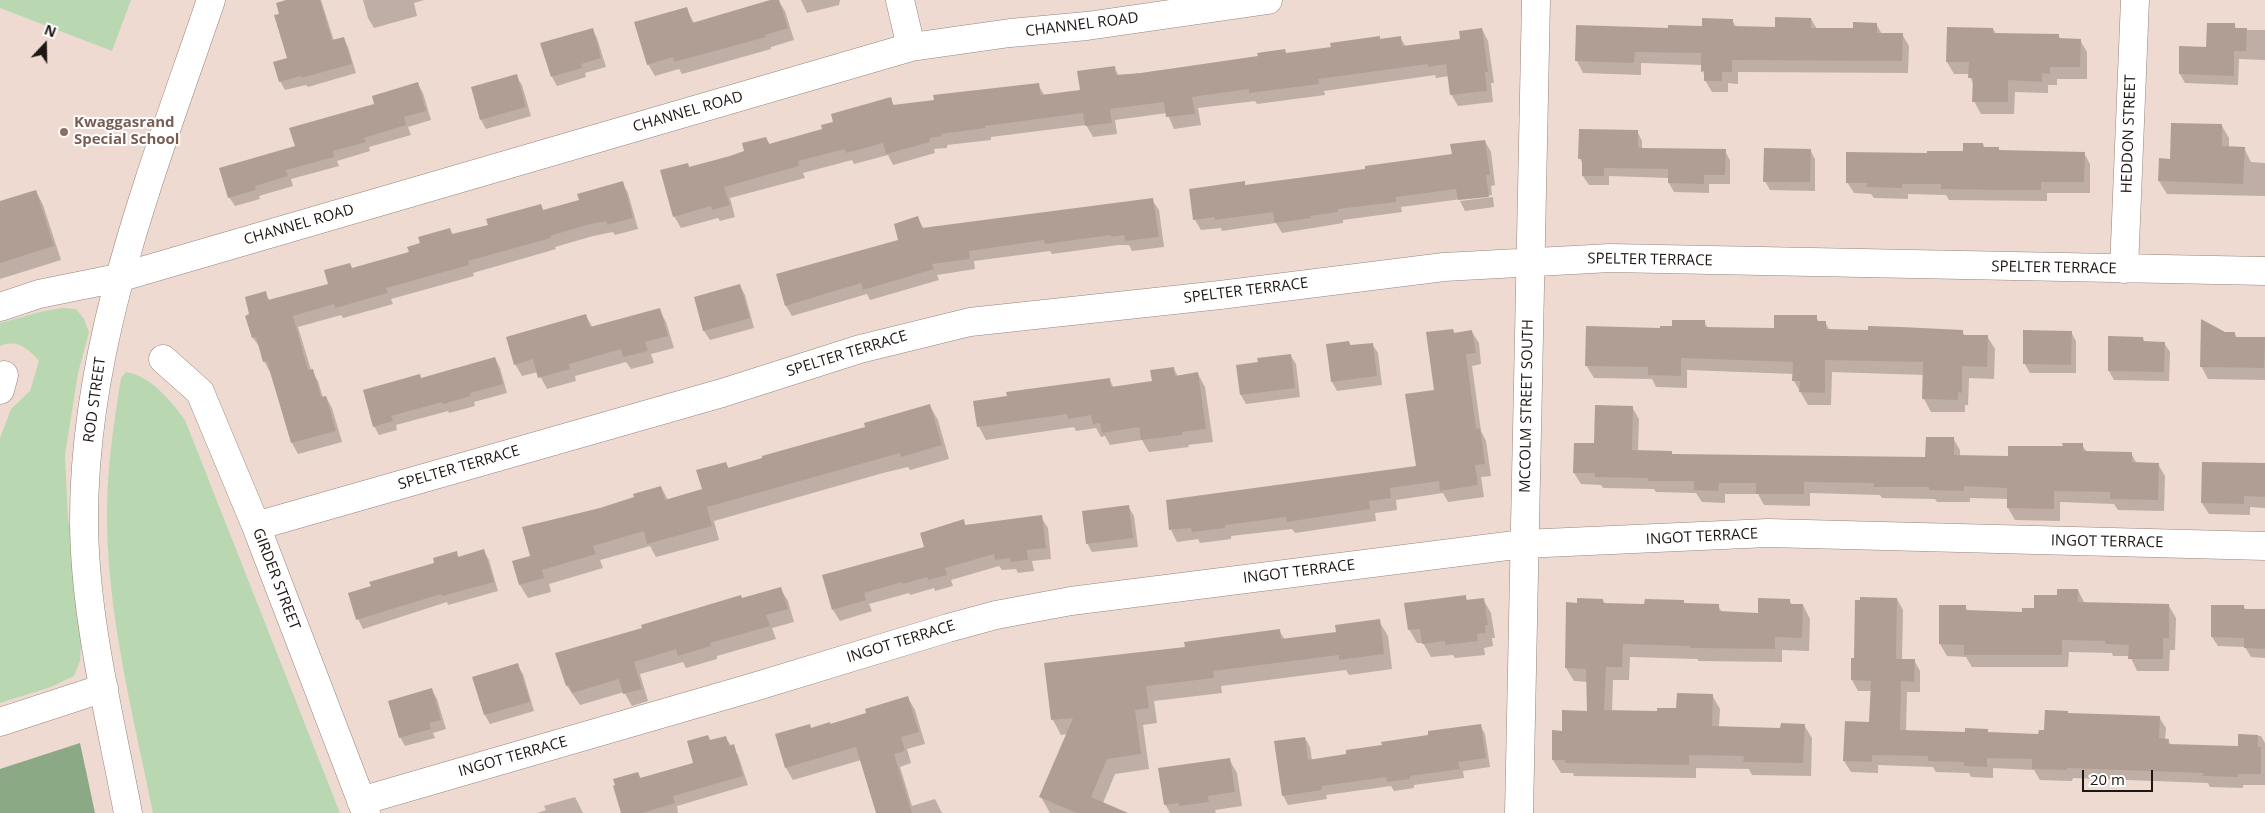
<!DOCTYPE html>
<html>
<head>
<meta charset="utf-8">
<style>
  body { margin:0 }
  #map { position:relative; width:2265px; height:813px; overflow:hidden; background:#eedad0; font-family:"Open Sans",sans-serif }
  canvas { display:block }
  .north { position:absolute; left:20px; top:20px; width:50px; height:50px; -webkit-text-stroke:4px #fff; paint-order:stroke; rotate:21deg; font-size:14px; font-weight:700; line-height:20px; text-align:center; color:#1d1612 }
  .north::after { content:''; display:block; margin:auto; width:18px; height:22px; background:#1d1612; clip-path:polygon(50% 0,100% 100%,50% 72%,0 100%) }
  .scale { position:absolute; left:2082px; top:770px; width:71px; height:22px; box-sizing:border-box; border:2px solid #1d1612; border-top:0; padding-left:6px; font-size:15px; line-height:18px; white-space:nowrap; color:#1d1612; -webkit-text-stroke:4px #fff; paint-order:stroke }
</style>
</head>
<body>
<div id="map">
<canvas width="2265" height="813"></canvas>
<div class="north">N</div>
<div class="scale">20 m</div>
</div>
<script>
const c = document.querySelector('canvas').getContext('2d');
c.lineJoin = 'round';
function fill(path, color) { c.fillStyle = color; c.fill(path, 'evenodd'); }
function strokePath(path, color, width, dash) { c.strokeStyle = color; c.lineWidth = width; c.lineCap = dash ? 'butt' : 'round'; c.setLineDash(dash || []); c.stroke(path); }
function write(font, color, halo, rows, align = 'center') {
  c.font = font + ' "Open Sans",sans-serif'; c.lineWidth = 4; c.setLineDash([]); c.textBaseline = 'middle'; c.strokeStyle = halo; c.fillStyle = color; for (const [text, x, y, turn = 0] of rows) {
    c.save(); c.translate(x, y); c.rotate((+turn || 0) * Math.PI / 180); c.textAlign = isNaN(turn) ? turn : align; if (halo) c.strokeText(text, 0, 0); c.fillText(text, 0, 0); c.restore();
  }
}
fill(new Path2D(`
  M0 0H131L112 51 0 8Z
  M63 308 76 309 84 319 89 332 78 373 65 455 68 519 79 567 81 644 80 661 74 676 51 687 0 703V438L11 409 30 391 39 361C27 348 18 339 0 346V323L44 311Z
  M126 372C151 376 171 401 185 420L340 813H153C134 718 109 623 107 525 106 476 113 427 121 378Z`), '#b9d8b2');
fill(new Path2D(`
  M80 743 95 813H0V769Z`), '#8ba985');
fill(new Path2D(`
  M290 0H321L334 41 343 38 348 47 356 73 308 87 306 85 285 90 280 81 289 59 280 15Z
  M363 0H424L414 3 417 16 374 28 368 18Z
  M775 0H778L785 11 794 40 771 47V49L682 74 679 69 655 76 648 64 686 8 694 23Z
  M801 0H840L839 5 807 13Z
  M1811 19 1817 29H1854L1876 24 1882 34H1902L1909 46 1908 73 1738 72V84L1728 83V92H1712L1705 80 1702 65 1641 63V75L1583 73 1577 61 1669 29 1703 27 1732 20 1737 28H1776Z
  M2234 25 2237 30H2265V60L2239 59 2238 85 2185 83 2180 74Z
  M592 29 597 38 606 67 585 73 586 77 557 86 552 77Z
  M1482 29 1488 41 1494 83H1491L1493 102 1458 106 1451 94 1449 76 1436 78 1435 75 1324 91 1325 95 1257 104 1255 101 1198 108 1201 125 1174 129 1167 113 1115 120 1117 134 1093 137 1086 125 991 137V140L947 145V148L934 149 935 153 893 165 888 155 854 164 852 160 803 173 805 178 730 198 735 217 720 221 718 218 681 228 674 216 687 164 690 168 746 152 766 138 770 145 824 130 835 122 890 99 895 107 1038 85 1045 96 1081 91 1114 67 1119 76 1332 48 1379 37 1381 40 1400 37 1406 47 1461 40Z
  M1993 29 1996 34 2058 35 2061 40H2080L2087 52V79H2057V85H2048V93L2015 92 2014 114H1981L1974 101V86L1969 74H1954L1947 62Z
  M516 76 522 85 531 116 486 129 481 120Z
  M418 84 423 93 431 120 408 127 411 135 369 147 370 151 337 161 339 166 291 179 293 186 259 196 260 199 235 206 229 197 296 147Z
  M2222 126 2229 138V148H2244L2251 162 2265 163V196L2167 194 2159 181 2160 159 2172 160Z
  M1637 131 1642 141V149L1725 151 1730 160V184H1709V193L1674 192 1669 183V178L1609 176V185H1589L1583 176V165L1580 158Z
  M1485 141 1491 152 1495 185 1491 186 1492 195 1401 207 1402 212 1343 220V223L1282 233 1276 223 1222 231 1221 228 1201 230 1195 220 1244 183 1246 186 1367 170 1453 155Z
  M1983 144 1985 148 1998 149 2000 151 2084 153 2090 164V193H2047V201L1949 200 1946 195 1908 194V199L1874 198 1871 194 1854 193 1847 182 1929 154 1964 152Z
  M1810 150 1815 159V191L1770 190 1765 181Z
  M622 182 628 193 638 229 615 235 613 232 593 236 555 247 556 249 473 273 474 276 391 299 393 304 343 318 341 315 298 327 311 370 318 381 323 398 326 397 332 408 342 442 298 454 292 443 270 372 264 361 261 349 253 338 247 317 251 315 265 293 270 301 330 285 352 269 410 252 421 244 450 230 453 235 489 226 540 205 544 211 580 201Z
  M36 191 43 205 61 260 0 279V202Z
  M1493 197 1494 207 1465 211 1460 201Z
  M1152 200 1159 210 1164 247 1132 251 1129 245H1118L1052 254 1050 251 974 261 975 269 937 275 939 280 870 300 867 294 792 316 786 306 777 275 900 240 917 217 924 229Z
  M740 286 745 295 754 328 710 340 704 331 695 298Z
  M659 309 666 322 674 348 651 354 654 363 631 369 626 362 575 376 576 381 547 389 538 372 522 376 515 364 586 316 593 328Z
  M1816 317 1819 322H1825L1830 331H1962L1965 336H1987L1995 349 1994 379 1969 378 1968 405H1965V412H1931L1924 399V375L1832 372 1831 405H1808L1794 381V374L1687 370V388L1656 387 1652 379 1594 378 1586 365 1661 329 1704 322 1708 328 1775 329Z
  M1453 330 1455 334 1472 332 1479 343 1481 364 1472 366 1481 431 1486 441 1491 476 1481 477 1484 497 1448 502 1443 493 1396 500 1397 510 1375 513 1376 521 1295 533 1292 529 1231 536V539L1200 543 1198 539 1177 542 1171 530 1417 467Z
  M2071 332 2076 341V373H2030L2024 363Z
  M2225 333 2235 334 2237 338H2265V380L2208 379 2201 366Z
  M2143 338 2145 343H2164L2170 352 2169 381 2114 380 2109 371Z
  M1349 342 1351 347 1372 344 1378 353 1382 385 1337 391 1332 382 1327 345Z
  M1290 355 1296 364 1300 397 1246 404 1241 395 1259 363Z
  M495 358 500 368 507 393 474 402 475 406 449 413 448 411 396 425 397 430 379 435 374 426 421 379Z
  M1173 368 1178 376 1198 374 1205 387 1213 442 1188 445 1189 447 1149 452 1142 440 1110 445 1105 436 1101 437 1096 428 1076 431 1074 427 986 440 979 427 975 402 1109 379 1114 388 1153 382Z
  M930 406 938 420 949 459 910 470 908 467 883 473 714 521 719 540 656 557 650 546 600 560 603 568 549 584 551 592 528 598 520 585 532 557 600 509 636 498 661 487 668 500 703 490 726 463 729 469 866 428Z
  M1632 407 1639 419 1638 451 1671 452 1673 455 1926 458 1953 438 1960 450V456L2009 457 2082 445 2087 452 2131 453 2137 464H2158L2165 476 2164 511 2118 510 2114 504 2060 502V521L2015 520 2008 508V499L1970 498V502H1937L1935 499 1882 498 1880 495 1810 493V506L1764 505 1758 494H1725V503L1702 502 1696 493 1656 492 1654 489 1603 488 1601 485 1581 484 1574 473 1595 445Z
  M2265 465V508L2250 507V515L2209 514 2202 503Z
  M1128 506 1134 516 1138 547 1092 552 1087 543Z
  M1041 517 1048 528 1051 559 1032 561 1034 571 1018 573 1016 569 1002 570 999 566 951 580 953 586 935 591 934 588 910 595 909 593 869 604 872 611 840 621 833 610 963 521 966 526Z
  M484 551 489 560 498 591 448 605 447 602 363 629 358 619 436 564 456 552 459 558Z
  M780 588 788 601 794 622 772 628 776 639 717 656V659L686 668 683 662 640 674 648 701 632 706 624 692 580 705 567 686 557 654Z
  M2078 590 2085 604 2169 606 2176 618 2175 650H2170L2169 671H2137L2130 656H2113L2112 653 2069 652 2068 667H1972L1966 657 1947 656 1940 644 1965 606 1968 612 2023 613 2035 609 2059 596Z
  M1465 596 1468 601 1483 599 1491 613 1495 638H1492L1493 646 1484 648 1485 655 1455 658 1453 655 1431 657 1423 643H1417L1409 629Z
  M1897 599 1903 610 1902 660H1914L1920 671V692H1907L1906 731 1966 733 1987 730 1989 733 2040 735 2069 714 2159 717 2166 728 2165 740H2168L2171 745 2239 748V735L2261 736 2265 743V785H2243V788L2210 787 2208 783 2073 778 2072 781 2040 780 2034 770 1993 768V778L1971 777 1969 773 1936 772 1933 767 1878 765V773L1851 772 1844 761 1846 722 1871 723 1872 691H1858L1852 680V659H1856Z
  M1603 600 1605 604 1646 605 1683 601 1685 604 1718 605 1722 613 1759 614 1789 600 1792 605H1803L1810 619 1809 651 1782 650V662L1699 661 1697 659 1630 657 1629 680H1613L1612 712H1659L1677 710 1712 695 1720 709 1719 727 1782 729 1804 725 1812 738 1811 776 1752 775 1749 769 1696 768V778L1574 776 1573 773H1561L1553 760 1563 732 1588 712V682L1574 681 1566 668 1579 604Z
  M2244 607 2246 610 2265 611V658L2251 657 2245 647 2218 646 2212 637Z
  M1379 621 1388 636 1392 669 1349 675 1346 670 1221 686 1222 693 1154 701 1157 723 1143 725 1149 769 1115 774 1103 803 1114 813H1050L1041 797 1067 734 1061 735 1053 720 1045 664 1187 649 1279 630 1285 640 1337 633Z
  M517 665 523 674 534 711 490 724 485 715Z
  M432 690 437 699 446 729 433 733 435 738 405 746 400 737Z
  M908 698 915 710 925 744 907 749 911 763 900 767 912 806 935 799 942 813H881L861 760 793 780 786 768 777 735 830 725 868 714Z
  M1480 725 1485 734 1490 767 1463 771 1464 778 1414 785V788L1394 791 1391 786 1326 795 1327 799 1288 805 1283 795 1305 738 1310 747 1312 760 1348 755Z
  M725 737 738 755 748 785 677 806 678 813H623L638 773 641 779 695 763 710 741Z
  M1229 759 1237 773 1242 806 1215 810 1216 813H1170L1165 804Z
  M575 797 583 813H537L546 810 544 806Z`), '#0003');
fill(new Path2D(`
  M286 0H320L332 40 344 37 352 64 301 78V76L279 82 273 62 287 58 274 15 279 14 276 3Z
  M770 0H779L788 28 765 35 766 37 674 62 673 57 647 65 634 22 687 7 692 23Z
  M1775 17 1811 18V28H1853V22L1877 23V33H1903L1902 61 1732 60V72H1722V81H1704V71L1701 72V53L1635 52 1634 63 1575 61 1576 25 1668 28V25L1702 26V18L1733 19V26L1775 27Z
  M2207 23H2235V28H2247L2246 51H2234V76L2179 74V46L2206 47Z
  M1947 27 1993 28V33L2059 34V38L2081 39 2080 67H2050V74L2042 73V82L2008 80V102H1972L1973 78H1968L1969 62H1946Z
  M593 28 601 58 581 64 582 68 551 77 540 43Z
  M1482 28 1488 72H1485L1487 91 1450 95 1446 64 1428 67V64L1318 79 1319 84 1249 93V89L1192 97 1195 114 1166 117 1164 102 1110 109 1112 123 1085 126 1083 113 985 126V128L941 134 942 136 929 138 930 142 886 154 883 143 846 153 845 149 798 161 799 166 724 187 730 205 712 210 711 206 673 217 660 170 688 163 689 167 730 156 744 151 742 143 766 137 769 144 822 129 821 125 833 122 831 114 891 97 893 105 934 100 933 95 1039 83 1041 95 1080 90 1077 71 1115 66 1116 75 1141 73 1258 56 1257 53 1285 49 1286 53 1331 47 1330 43 1380 36V39L1401 36 1402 46 1460 39 1459 31Z
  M517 74 526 107 480 120 471 87Z
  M418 82 426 111 404 117 406 125 364 138 366 142 333 151 334 157 286 170 288 176 255 186 256 190 228 198 219 168 295 146 289 128 374 104 372 96Z
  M2171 123 2222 124V146L2245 147 2243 184 2158 181 2159 158 2170 159Z
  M1579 129 1638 130V147L1642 148 1726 149 1725 175H1704V184L1668 183V169L1604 168V176H1582V159H1578Z
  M1485 140 1490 175H1486L1489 197 1458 200 1456 189 1396 197V202L1338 209V212L1310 216 1311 218 1275 223 1273 212 1215 220V217L1193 220 1189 189 1245 181V185L1365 169V166L1452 154 1450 144Z
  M1963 143H1983V147H1999V150L2085 152 2084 182H2041V190H1998L1941 189V184H1902V188L1866 187 1867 183H1846V152L1927 153V151H1963Z
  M1764 148 1811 149 1810 182H1763Z
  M623 181 633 218 607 225 606 221 586 225 550 236 551 238 468 261 469 265 386 288 388 293 335 308 334 304 293 316 308 370 313 369 321 397 326 396 336 431 291 443 267 361 263 362 256 337 252 338 245 316 249 314 245 297 266 291 268 300 328 284 324 270 350 263 352 268 409 252 407 247 420 243 418 237 450 228 452 234 488 225 486 219 541 204 543 210 579 200 577 194Z
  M36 190 54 246 0 263V201Z
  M1153 198 1159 237 1125 241 1124 235 1111 237V235L1045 244 1044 240 969 251 970 259 932 264 934 269 863 290 861 283 785 306 776 274 898 240 894 224 918 216 922 228Z
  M740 284 750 318 703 331 694 297Z
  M660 308 668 336 645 342 648 351 623 357 621 349 569 364 570 369 538 378 533 359 514 365 506 337 586 314 590 327Z
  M1774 315H1817V321H1826V329L1868 330V326L1901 327 1963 330V335H1988L1987 367 1962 366V393L1958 392V400L1922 399 1923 362 1825 360V393L1799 392 1800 381H1792L1793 362 1681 358V376L1648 375V367L1585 366 1586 326 1660 328V326H1672V320H1705V327L1774 328Z
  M2201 319 2225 332H2235V337H2265L2264 368 2200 367Z
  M1453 329 1454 333 1472 330 1476 353 1466 354 1476 429 1480 428 1485 464 1475 465 1478 485 1440 491 1439 481 1390 488 1391 498 1369 501 1370 509 1287 522 1286 517 1225 525V528L1192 532 1191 528 1169 530 1166 500 1416 466 1405 394 1434 390 1426 332Z
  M2023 330 2072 331 2071 365 2023 364Z
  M2108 336 2143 337V341L2165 342 2164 372 2108 371Z
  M1349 341 1350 345 1373 343 1377 376 1331 382 1326 344Z
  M1291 354 1295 388 1240 395 1236 365 1258 362 1257 358Z
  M495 357 503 384 470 393 471 396 443 404 442 402 391 416 393 421 373 427 363 390 420 374 421 378Z
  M1174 367 1175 376 1198 372 1206 429 1182 432V435L1141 440 1139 427 1102 433 1100 423 1093 424 1091 415 1068 419 1067 414 977 427 973 401 1007 396 1006 392 1110 378 1111 387 1152 381 1150 370Z
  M930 404 942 445 901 457 900 453 875 460 707 507 712 526 647 544 644 531 593 546 596 554 542 570 544 578 519 585 512 561 530 556 522 527 600 508 634 497 633 494 661 486 665 500 702 489 696 470 726 462 728 468 762 458V456L865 427 864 423Z
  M1595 405 1633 406 1632 450 1672 451V454L1925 457 1926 437H1954V455L2008 456V446H2063L2062 443H2083V451L2132 452V462L2159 463 2158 500 2110 499V492L2054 491V509L2007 508V488L1964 486V491L1929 490V487H1874V483L1804 482V494H1756V483H1719L1718 491 1694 490V481H1648V478L1595 477V473H1573L1574 443H1594Z
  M2202 462 2265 463V497L2244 496V504L2201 503Z
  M1129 505 1133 538 1086 544 1082 511Z
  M1042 515 1046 548 1027 550 1028 560 1010 562V558L995 560 994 554 945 568 947 575 928 580 927 577 903 584 902 582 864 593 866 600 832 610 822 575 924 547 920 533 964 519 965 525Z
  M484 549 494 582 442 596 441 594 356 620 348 593 371 586 369 582 434 563 433 558 457 551 458 557Z
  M781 587 788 609 766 615 770 626 710 643 711 646 678 656 676 649 634 662 642 689 623 694 619 679 572 693 569 685 566 686 555 653 642 628 641 625 741 595 742 598Z
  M2057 589H2078V602L2169 604V638H2163V659H2128L2129 645 2105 644V641L2062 640V655H1964V645L1939 644V605H1966V610L2022 612V608H2034V595H2057Z
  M1466 595V600L1484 598 1488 625H1485L1486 633 1477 634 1478 641 1445 645V641L1422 644 1420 629 1408 630 1404 603Z
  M1860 597 1897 598 1896 659H1915L1914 682 1901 681 1900 730 1965 732V728L1988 729V732L2038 734 2039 730H2044L2045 710 2068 711V713L2160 716 2159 738 2169 739 2168 744 2238 746V734L2258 735V747H2261V774H2238V777L2202 776 2203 773 2067 768V770L2032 769V759L1987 758V767L1964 766V762L1928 761V756L1872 755V762L1843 761 1845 721 1869 722 1871 681 1851 680V658H1854L1855 600H1860Z
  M1577 598 1603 599V603L1644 604 1645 599 1684 600V603L1719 604V611L1758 613V598L1790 599V604H1803L1802 638 1775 637V649L1690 648V646L1623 644 1622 667H1606L1604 710 1657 711V708H1676L1677 693 1713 694 1712 726 1780 728 1781 723 1805 724 1803 763 1743 762 1744 756 1689 755V765L1565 763V760H1552V730L1562 731V710L1587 711 1586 669 1565 668 1566 602 1577 603Z
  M2211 605H2244V609H2265V649L2244 648V638L2211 637Z
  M1380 619 1384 654 1339 660V655L1213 671 1214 678 1146 686 1149 708 1135 710 1141 754 1107 759 1091 797 1128 813H1077L1039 797 1073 718 1051 720 1044 663 1185 647 1184 642 1280 629 1281 639 1336 632 1335 625Z
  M518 663 530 702 484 715 472 677Z
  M432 688 441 720 429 723 431 729 399 738 388 701Z
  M908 696 919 732 901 737 905 751 894 754 912 813H876L856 747 785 768 775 734 810 724 811 728 830 722V724L866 713 865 709Z
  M1481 724 1486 758 1458 762 1460 769 1410 776V779L1387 782 1386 777 1322 786V790L1282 796 1274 741 1305 737 1308 760 1346 754V750L1382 745 1381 742 1428 735V731Z
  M708 735 710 740 726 736 729 746 734 744 743 776 673 796 675 803 642 813H621L613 786 615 785 613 779 638 772 640 778 693 763 687 741Z
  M1230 758 1235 792 1208 796 1209 802 1179 806V803L1164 805 1158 768Z`), '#b09e94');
const minor = new Path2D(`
  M900 0 911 47
  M2124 269 2135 0
  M0 307 39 294 118 278 911 47 1010 33 1087 26 1268 0
  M163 359 200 392 256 526 366 813
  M0 390 4 375
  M256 526 722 393 860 349 970 322 1220 295 1444 267 1610 258 2265 271
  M0 722 104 688
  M361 801 754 687 948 628 996 615 1071 601 1523 544 1768 533 2265 546
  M128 813C110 718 84 615 84 519 84 339 154 168 211 0
  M1519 813 1536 0`);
strokePath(minor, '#96847b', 29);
strokePath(minor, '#fff', 28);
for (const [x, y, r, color] of [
  [64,132,5,"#8d6e63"]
]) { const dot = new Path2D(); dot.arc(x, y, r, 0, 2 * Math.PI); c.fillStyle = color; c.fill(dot); strokePath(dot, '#fff', 2); }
write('15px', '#1d1612', '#fff', [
  ["CHANNEL ROAD",1082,25,-7],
  ["CHANNEL ROAD",688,112,-16],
  ["HEDDON STREET",2129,134,-88],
  ["CHANNEL ROAD",299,225,-16],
  ["SPELTER TERRACE",1650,260,1],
  ["SPELTER TERRACE",2054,268,1],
  ["SPELTER TERRACE",1246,291,-7],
  ["SPELTER TERRACE",847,354,-17],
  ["ROD STREET",95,400,-82],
  ["MCCOLM STREET SOUTH",1527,406,-89],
  ["SPELTER TERRACE",459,468,-16],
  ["INGOT TERRACE",1702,537,-3],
  ["INGOT TERRACE",2107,542,1],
  ["INGOT TERRACE",1299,572,-7],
  ["GIRDER STREET",276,579,69],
  ["INGOT TERRACE",901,642,-17],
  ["INGOT TERRACE",513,757,-16]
]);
write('bold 15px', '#785e54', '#fff', [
  ["Kwaggasrand",74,123],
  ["Special School",74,140]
], 'left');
</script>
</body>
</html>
